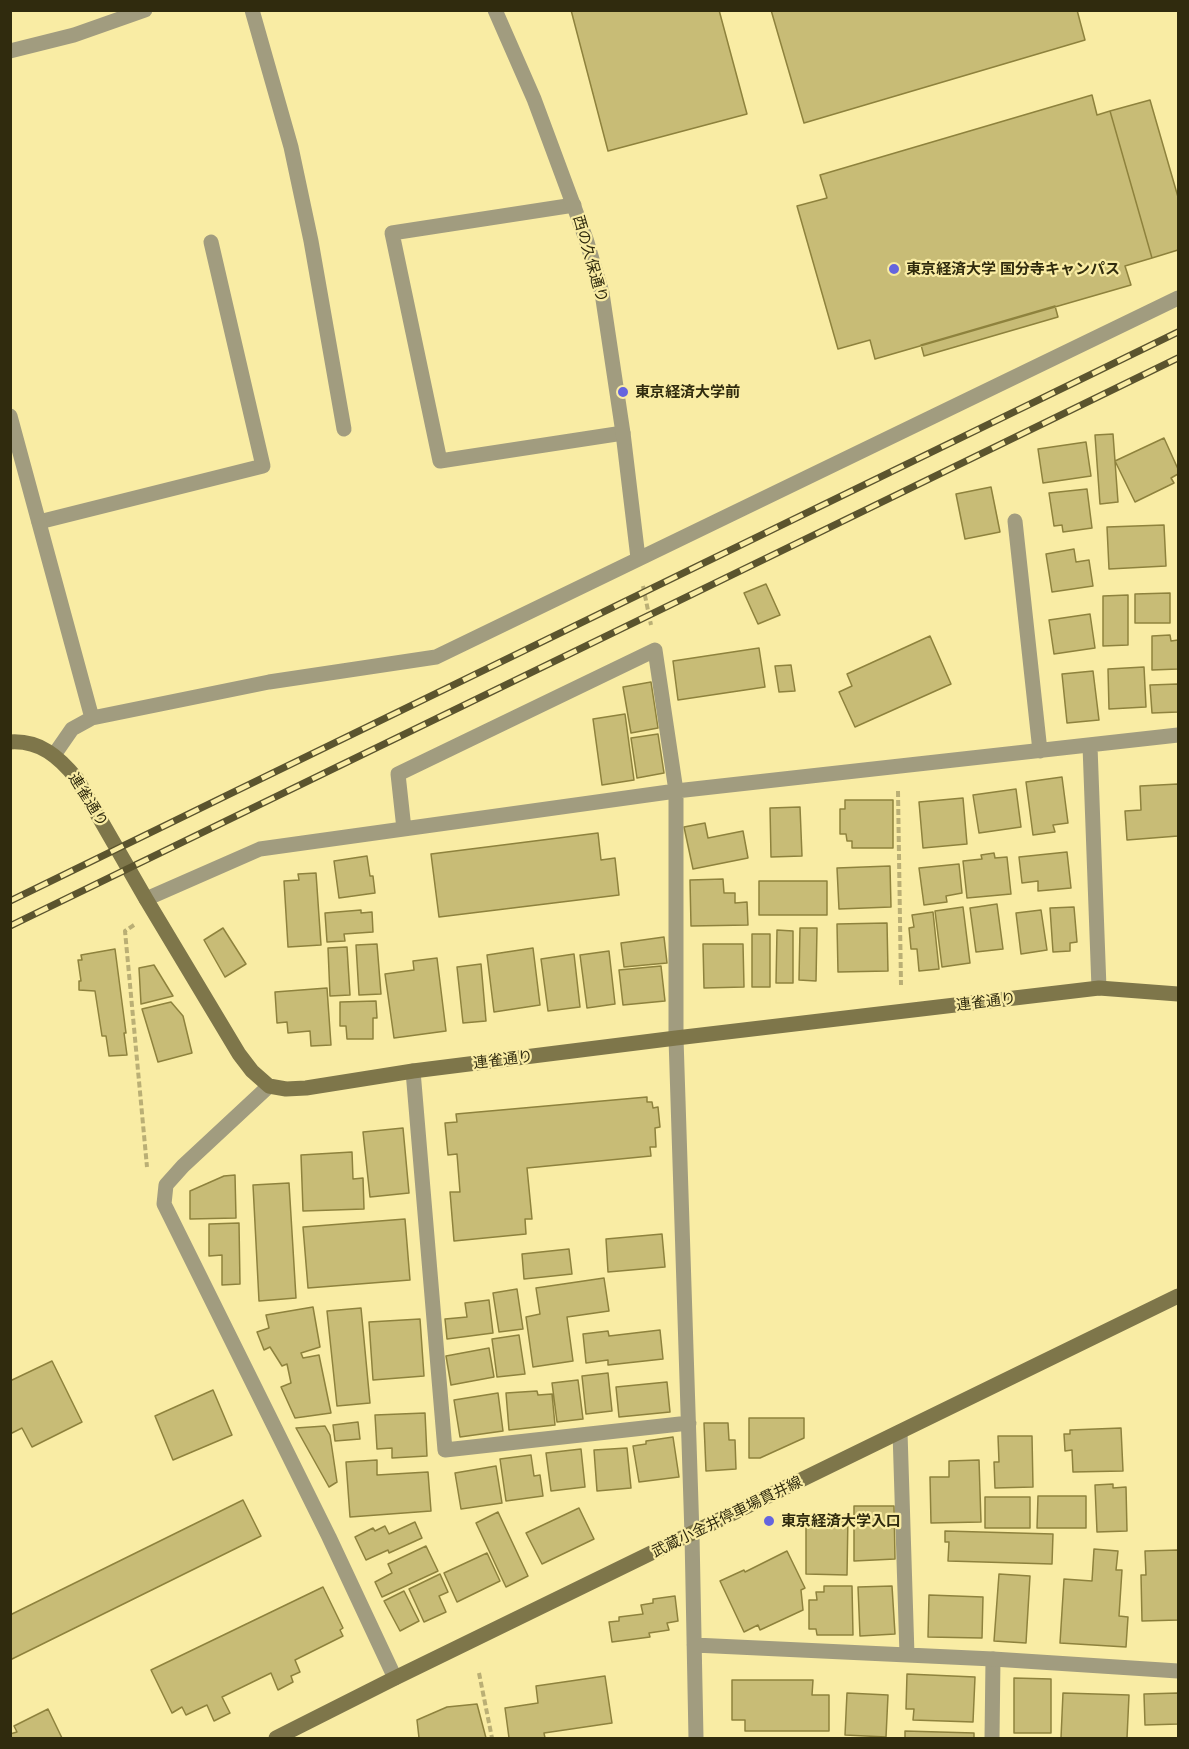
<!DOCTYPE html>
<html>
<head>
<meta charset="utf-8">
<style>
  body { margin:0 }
  #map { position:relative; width:1189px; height:1749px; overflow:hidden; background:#f9eca4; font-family:Mulish,sans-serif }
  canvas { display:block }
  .frame { position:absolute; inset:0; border:12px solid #302b0e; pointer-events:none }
</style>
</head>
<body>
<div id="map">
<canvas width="1189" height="1749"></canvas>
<div class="frame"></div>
</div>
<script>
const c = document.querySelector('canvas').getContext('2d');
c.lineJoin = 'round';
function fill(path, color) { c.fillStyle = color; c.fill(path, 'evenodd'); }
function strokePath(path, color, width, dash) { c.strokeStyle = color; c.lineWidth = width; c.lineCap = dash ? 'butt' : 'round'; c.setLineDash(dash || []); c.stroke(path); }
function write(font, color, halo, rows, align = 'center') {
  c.font = font + ' Mulish,"Noto Sans JP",sans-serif'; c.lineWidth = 4.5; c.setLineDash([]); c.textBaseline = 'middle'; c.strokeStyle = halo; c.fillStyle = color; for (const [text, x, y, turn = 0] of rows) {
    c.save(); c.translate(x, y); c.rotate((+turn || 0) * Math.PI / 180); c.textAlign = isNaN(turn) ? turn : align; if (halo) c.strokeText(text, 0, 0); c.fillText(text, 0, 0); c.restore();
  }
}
const building = new Path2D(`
  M571 10H719L747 114 608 151Z
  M771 10H1077L1085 40 804 123Z
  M1092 95 1097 115 1110 111 1152 258 1125 266 1131 285 875 359 870 340 838 349 797 206 827 198 820 175Z
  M1150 100 1178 197V250L1152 258 1110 111Z
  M1055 306 1058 317 924 356 921 345Z
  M1113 434 1118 502 1100 504 1095 435Z
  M1164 438 1178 469V474L1171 478 1174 483 1135 502 1115 461Z
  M1086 442 1091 476 1043 483 1038 449Z
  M991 487 1000 532 965 539 956 494Z
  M1087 489 1092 528 1063 532 1062 525 1054 526 1049 493Z
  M1164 525 1166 566 1109 569 1107 527Z
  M1074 549 1076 562 1089 560 1093 586 1052 592 1046 554Z
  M766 584 780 615 758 624 744 593Z
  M1170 593V623H1135V594Z
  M1128 595V645L1103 646V596Z
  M1090 614 1095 648 1054 654 1049 620Z
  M1170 635 1171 641 1178 640V669L1152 670V636Z
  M930 636 951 684 855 727 839 692 852 686 847 674Z
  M759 648 765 687 678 700 673 661Z
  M791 665 795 691 779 692 775 666Z
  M1144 667 1146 707 1109 709 1108 669Z
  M1093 671 1099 720 1067 723 1062 674Z
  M651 682 658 728 631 733 623 687Z
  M1178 684V712L1152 713 1150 685Z
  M625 714 634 780 602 785 593 719Z
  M658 734 664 773 637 778 631 738Z
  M1062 777 1068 823 1053 825 1055 832 1033 835 1026 782Z
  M1178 784V836L1127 840 1125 811 1141 810 1140 786Z
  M1016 789 1021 827 979 833 973 795Z
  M963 798 967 844 923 848 919 802Z
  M845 800H893V848H852V841H847L846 834H840V809H845Z
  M800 807 802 856 771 857 770 808Z
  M705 823 708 838 743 831 748 858 693 869 684 827Z
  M598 833 601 860 615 858 619 895 439 917 431 854Z
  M1067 852 1071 888 1038 891V881L1022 883 1019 857Z
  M994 853 995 858 1007 857 1011 894 967 898 963 861 982 859 981 855Z
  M367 856 370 876H373L375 893 339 898 334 861Z
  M959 864 962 893 946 896 947 902 924 905 919 868Z
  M890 866 891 907 839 909 837 868Z
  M316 873 321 945 288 947 284 881 299 880 298 874Z
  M723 879 724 893H735V903L747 902 748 925 691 926 690 880Z
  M759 881H827V915H759Z
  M997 904 1003 949 976 952 970 908Z
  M963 907 970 963 942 967 935 911Z
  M1074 907 1077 942 1070 943V951L1053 952 1050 908Z
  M361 910V913L372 912 373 932 344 934 345 941 327 942 325 913Z
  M1041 910 1047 950 1021 954 1016 913Z
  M933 912 939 969 919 971 917 949H911L909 928 914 927 912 915Z
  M887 923 888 971 838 972 837 924Z
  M223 928 246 964 225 977 204 940Z
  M800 928H817L816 981 799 980Z
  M777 930 793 931V983H776Z
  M752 934H770V987H752Z
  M664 937 667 963 624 967 621 943Z
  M377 944 381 994 359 995 356 945Z
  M703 944H743L744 987 704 988Z
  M347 947 350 995 330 996 328 948Z
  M533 948 540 1005 494 1012 487 955Z
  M115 949 126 1033H124L127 1055 109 1056 106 1036H102L95 991 79 990V981H81L78 960H82L81 955Z
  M609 951 615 1004 587 1008 580 955Z
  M574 954 580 1007 548 1011 541 959Z
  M437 958 446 1031 394 1038 385 974 414 970 413 961Z
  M481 964 486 1021 463 1023 457 967Z
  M154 965 173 996 141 1004 139 968Z
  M661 966 665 1001 623 1005 619 970Z
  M327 988 331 1045 311 1046 310 1031 288 1033 287 1022 277 1023 275 992Z
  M376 1001 377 1018H373V1039H347L346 1026H340V1002Z
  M171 1002 183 1016 192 1053 158 1062 142 1009Z
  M647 1097V1102H652L653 1108 658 1107 660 1127 655 1128 656 1147H650L651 1156 527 1168 532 1219H525L526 1234 454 1241 450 1192H460L457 1154 448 1155 445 1123 457 1122 456 1114Z
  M403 1128 409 1193 370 1197 363 1132Z
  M352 1152 353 1179 363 1178 364 1209 303 1211 301 1155Z
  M235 1175 236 1218 190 1219V1191L224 1176Z
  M289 1183 296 1298 259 1301 253 1185Z
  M405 1219 410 1280 308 1288 303 1227Z
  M239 1223 240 1284 222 1285V1255L209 1256V1224Z
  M662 1234 665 1267 608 1272 606 1239Z
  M569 1249 572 1274 524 1279 522 1254Z
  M604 1278 609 1311 567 1317 573 1361 533 1367 526 1317 540 1314 536 1288Z
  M517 1289 523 1329 499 1332 493 1293Z
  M489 1300 493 1333 447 1339 445 1319 467 1317 465 1303Z
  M313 1307 320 1347 301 1353 303 1358 319 1355 331 1413 295 1418 281 1387 291 1383 287 1364 282 1366 270 1347 264 1350 257 1332 269 1328 266 1315Z
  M361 1308 370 1403 337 1406 327 1311Z
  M420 1319 424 1376 373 1380 369 1322Z
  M660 1330 663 1359 608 1365V1360L586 1363 583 1334 608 1331 609 1336Z
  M519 1335 525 1374 497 1377 492 1339Z
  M489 1348 494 1377 451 1385 446 1356Z
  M52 1361 82 1422 32 1447 22 1428 10 1434V1381Z
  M608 1373 612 1411 586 1414 582 1376Z
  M578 1380 583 1419 557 1422 552 1383Z
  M667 1382 670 1412 619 1417 616 1387Z
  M213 1390 232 1435 173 1460 155 1416Z
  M537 1391 538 1395 552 1394 555 1425 509 1430 506 1393Z
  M498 1393 503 1431 460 1437 454 1400Z
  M425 1413 427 1456 392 1458V1448L377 1449 375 1415Z
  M749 1418H804V1438L760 1458H749Z
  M358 1422 360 1439 335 1441 333 1425Z
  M704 1423H728L729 1440H735L736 1469 706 1471Z
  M325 1426 330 1435 337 1482 329 1487 296 1428Z
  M1121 1428 1123 1471 1073 1472 1072 1450 1065 1451 1064 1434H1070V1430Z
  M998 1436H1032L1033 1487 995 1488 994 1462H999Z
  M673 1437 679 1477 639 1482 633 1446 646 1444V1441Z
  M627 1448 631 1488 597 1491 594 1450Z
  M581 1449 585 1487 551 1491 546 1453Z
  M531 1455 534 1476 540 1475 543 1496 506 1501 500 1459Z
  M377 1460V1475L428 1472 431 1511 350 1517 346 1462Z
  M979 1460 981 1522 931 1523 930 1477H949V1461Z
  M496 1466 502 1503 461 1509 455 1473Z
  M1113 1484V1488L1126 1487 1127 1531 1097 1532 1095 1485Z
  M1038 1496H1086V1528H1037Z
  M985 1497H1030V1528H985Z
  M243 1500 261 1536 10 1660V1615Z
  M854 1506H894L895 1559 854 1561Z
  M579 1508 594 1539 542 1564 526 1533Z
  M498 1512 528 1576 506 1587 476 1523Z
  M848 1515 847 1575 806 1574V1522Z
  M415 1522 422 1538 389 1553 388 1550 366 1560 355 1537 373 1528 375 1531 385 1526 389 1534Z
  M945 1531 1053 1534 1052 1564 948 1561 949 1542H945Z
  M426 1546 438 1571 382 1597 375 1582 392 1573 388 1564Z
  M1094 1549 1118 1551 1116 1570H1122L1119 1616 1128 1617 1126 1647 1060 1643 1064 1579 1092 1581Z
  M1178 1550V1620L1142 1621 1141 1575H1146L1145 1551Z
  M787 1551 805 1588 801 1590 803 1610 760 1630 758 1625 744 1632 720 1581 744 1570 745 1572Z
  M487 1553 500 1581 457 1602 444 1573Z
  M440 1574 448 1592 439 1596 446 1612 424 1622 409 1589Z
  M999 1574 1030 1576 1026 1643 994 1641Z
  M824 1586H852L853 1635H817L816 1629H809V1600H817L816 1592H824Z
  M892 1586 895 1634 860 1636 858 1587Z
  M323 1587 343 1628 340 1630 343 1636 295 1660 300 1672 291 1676 293 1682 278 1690 271 1673 222 1697 230 1713 214 1721 207 1705 186 1715 182 1707 172 1713 151 1670Z
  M404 1591 419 1621 400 1631 384 1601Z
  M929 1595 983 1597 982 1638 928 1637Z
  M675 1596 678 1621 667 1623 669 1630 649 1633 650 1637 612 1642 609 1622 619 1621V1617L643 1614 641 1605 653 1603V1599Z
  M907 1674 975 1677 973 1722 913 1720 914 1709H906Z
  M605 1676 612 1723 544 1733 545 1738H509L505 1708 538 1703 536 1686Z
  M1014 1678 1051 1679V1733H1014Z
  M732 1680H813L812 1695H829V1731H745V1720H732Z
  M847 1693 888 1695 886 1737 845 1735Z
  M1063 1693 1129 1695 1127 1738H1061Z
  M1178 1693V1724L1145 1725 1144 1694Z
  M477 1704 486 1738H419L417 1720 447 1707Z
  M48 1709 62 1738H12L10 1734 17 1732 14 1726Z
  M905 1731 974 1733V1738H905Z`);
fill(building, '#c8bc76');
strokePath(building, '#8e823d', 1.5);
strokePath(new Path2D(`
  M643 586 651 625
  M898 791 901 985
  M134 925 125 931 147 1167
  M479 1673 492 1738`), '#baaf75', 4, [6, 3]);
strokePath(new Path2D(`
  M252 10 291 147 311 241 344 429
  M574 205 392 233 440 461 623 433
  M39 522 263 466 211 242
  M992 1738 993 1659`), '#a19c7f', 15);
strokePath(new Path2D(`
  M495 10 534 99 586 239 602 293 623 433 638 558
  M10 51 74 35 145 10
  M10 416 92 718
  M1015 521 1040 751
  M1090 746 1099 988
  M54 755 72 729 92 718 269 682 436 657 1178 298
  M404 829 398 774 655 650 676 791V1038L692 1535 696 1738
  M146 899 260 849 676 791 1178 735
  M413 1071 445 1450 689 1423
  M269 1086 183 1166 166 1185 164 1204 329 1537 395 1678
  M900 1432 907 1655
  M694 1645 993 1659 1178 1671`), '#a19c7f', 15);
strokePath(new Path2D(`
  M10 742C40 740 59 757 77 779L146 899 239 1054 252 1071 269 1086 286 1089 306 1088 413 1071 676 1038 1099 988 1178 994
  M276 1738 395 1678 1178 1296`), '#7e764a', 15);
const rail = new Path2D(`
  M10 901 1178 332
  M10 926 1178 358`);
strokePath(rail, '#5b542e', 7);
strokePath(rail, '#f9eca4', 4.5, [14]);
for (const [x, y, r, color] of [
  [894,269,6,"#6565de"],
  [623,392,6,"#6565de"],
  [769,1521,6,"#6565de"]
]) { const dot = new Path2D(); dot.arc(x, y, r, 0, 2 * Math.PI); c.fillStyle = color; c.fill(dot); strokePath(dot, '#f9eca4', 2); }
write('15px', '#302b0e', '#f9eca4', [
  ["西の久保通り",590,259,74],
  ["連雀通り",88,800,58],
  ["連雀通り",986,1002,-7],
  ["連雀通り",503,1060,-7],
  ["武蔵小金井停車場貫井線",727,1517,-26]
]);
write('bold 15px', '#302b0e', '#f9eca4', [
  ["東京経済大学 国分寺キャンパス",906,269],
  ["東京経済大学前",635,392],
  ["東京経済大学入口",781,1521]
], 'left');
</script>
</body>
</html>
